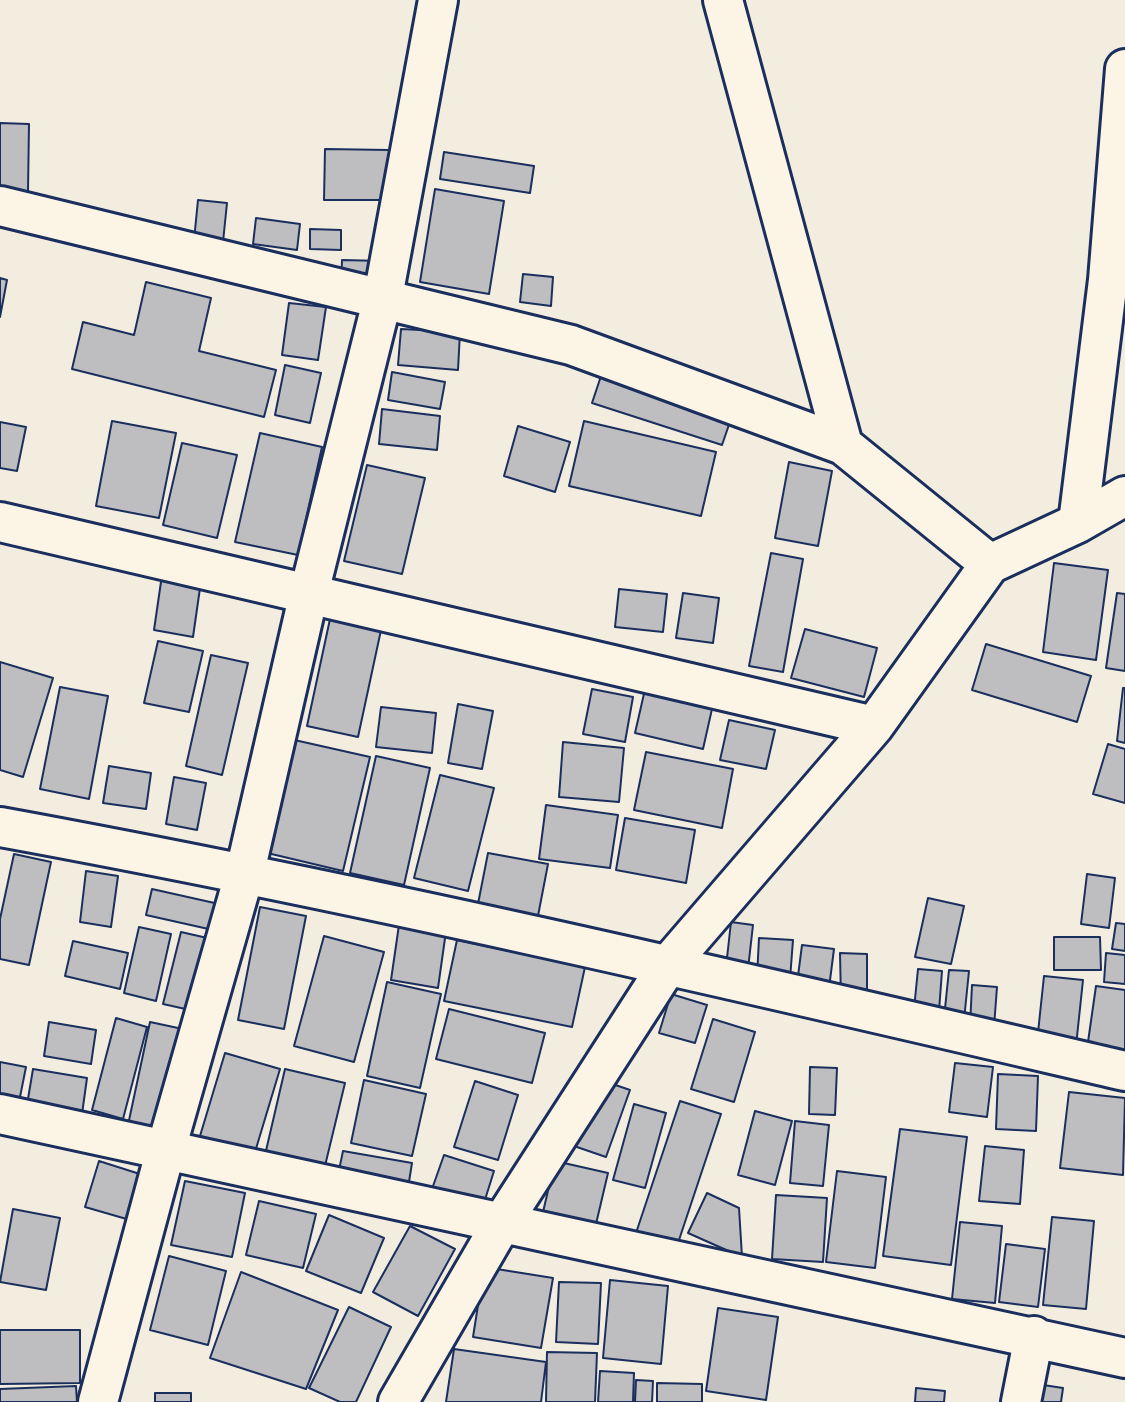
<!DOCTYPE html>
<html>
<head>
<meta charset="utf-8">
<style>
  body { margin:0 }
  canvas { display:block; background:#f3ede0 }
</style>
</head>
<body>
<canvas width="1125" height="1402"></canvas>
<script>
const c = document.querySelector('canvas').getContext('2d');
c.lineJoin = 'round';
function fill(path, color) { c.fillStyle = color; c.fill(path, 'evenodd'); }
function strokePath(path, color, width, dash) { c.strokeStyle = color; c.lineWidth = width; c.lineCap = dash ? 'butt' : 'round'; c.setLineDash(dash || []); c.stroke(path); }
const building = new Path2D(`
  M0 123 29 124 28 192 0 191Z
  M325 149 389 150V200H324Z
  M444 152 534 166 530 193 440 179Z
  M435 189 504 201 489 294 420 282Z
  M198 200 227 203 223 242 194 240Z
  M256 218 300 224 297 250 253 244Z
  M310 229 341 230V250L310 249Z
  M342 260 383 261 382 286 341 285Z
  M523 274 553 277 551 306 520 302Z
  M0 278 7 280 0 317Z
  M146 282 211 298 199 351 276 370 264 417 72 369 83 322 134 335Z
  M289 303 326 307 318 360 282 355Z
  M401 329 460 332 458 370 398 365Z
  M285 365 321 373 310 423 275 415Z
  M392 372 445 382 440 409 388 400Z
  M602 373 732 416 722 445 592 403Z
  M382 409 440 416 437 450 379 444Z
  M112 421 176 433 159 518 96 506Z
  M584 421 716 452 701 516 569 486Z
  M0 422 26 427 17 471 0 468Z
  M518 426 570 442 555 492 504 476Z
  M260 433 322 447 298 555 235 542Z
  M182 443 237 455 217 538 163 525Z
  M789 462 832 471 818 546 775 538Z
  M367 465 425 478 402 574 344 561Z
  M771 553 803 559 783 672 749 666Z
  M1054 563 1108 570 1096 660 1043 652Z
  M162 575 201 581 193 637 154 630Z
  M619 589 667 594 663 632 615 627Z
  M683 593 719 598 713 643 676 638Z
  M1117 593 1125 594V671L1106 668Z
  M330 619 381 630 358 737 307 726Z
  M805 629 877 648 864 697 791 678Z
  M158 641 203 651 189 712 144 703Z
  M986 644 1091 676 1077 722 972 690Z
  M211 655 248 663 222 775 186 766Z
  M0 662 53 678 23 777 0 770Z
  M646 685 714 700 703 749 635 733Z
  M60 687 108 696 89 799 40 789Z
  M1123 688H1125V743L1117 741Z
  M592 689 633 697 625 742 583 734Z
  M458 704 493 711 482 769 448 763Z
  M381 707 436 713 432 753 376 747Z
  M729 720 775 730 766 769 720 760Z
  M290 739 370 757 343 871 263 852Z
  M563 742 624 748 619 802 559 797Z
  M1108 744 1125 749V803L1093 794Z
  M646 752 733 769 722 828 634 810Z
  M376 756 430 768 404 885 350 873Z
  M109 766 151 773 146 809 103 803Z
  M440 775 494 788 468 891 414 878Z
  M174 777 206 783 197 830 166 824Z
  M546 805 618 815 610 868 539 859Z
  M625 818 695 830 686 883 616 870Z
  M488 853 548 864 537 921 477 909Z
  M14 854 51 862 29 965 0 959V919Z
  M86 871 118 876 111 927 80 922Z
  M1087 874 1115 878 1109 928 1081 924Z
  M152 889 219 904 213 930 146 915Z
  M928 898 964 906 951 964 915 957Z
  M260 907 306 916 284 1029 238 1020Z
  M400 918 447 924 438 988 391 980Z
  M731 922 753 925 748 969 726 967Z
  M1116 923 1125 924V951L1112 949Z
  M139 927 171 934 156 1001 124 993Z
  M181 932 216 940 199 1012 163 1004Z
  M324 936 384 952 354 1062 294 1046Z
  M1054 937H1100L1101 970H1054Z
  M759 938 793 940 790 979 757 977Z
  M457 940 585 967 572 1027 444 1001Z
  M73 941 128 953 120 989 65 976Z
  M802 945 834 949 829 988 797 984Z
  M840 953 867 954V1000L841 1001Z
  M1106 953 1125 955V984L1104 982Z
  M918 969 942 971 939 1011 914 1009Z
  M949 970 969 971 964 1020 944 1018Z
  M1044 976 1083 980 1076 1046 1037 1042Z
  M387 982 441 994 420 1088 367 1076Z
  M972 985 997 987 994 1027 970 1026Z
  M1096 986 1125 990V1062L1086 1056Z
  M671 994 707 1005 695 1043 659 1033Z
  M449 1009 545 1033 532 1083 436 1059Z
  M116 1018 147 1027 123 1119 92 1110Z
  M713 1019 755 1032 734 1102 691 1089Z
  M49 1022 96 1030 91 1064 44 1056Z
  M150 1022 192 1031 170 1134 128 1125Z
  M225 1053 280 1069 255 1152 200 1136Z
  M0 1062 26 1067 19 1102 0 1099Z
  M955 1063 993 1067 987 1117 949 1112Z
  M810 1067 837 1068 835 1115 809 1114Z
  M33 1069 87 1078 82 1114 27 1105Z
  M285 1069 345 1083 324 1170 265 1155Z
  M998 1074 1038 1076 1036 1131 996 1129Z
  M598 1079 630 1090 606 1157 574 1146Z
  M364 1080 426 1094 412 1156 351 1143Z
  M475 1081 518 1095 498 1160 454 1147Z
  M1069 1092 1125 1098 1123 1175 1060 1168Z
  M680 1101 721 1114 677 1246 636 1233Z
  M634 1104 666 1113 645 1188 613 1180Z
  M755 1111 792 1121 775 1185 738 1175Z
  M795 1121 829 1125 823 1186 790 1183Z
  M900 1129 967 1137 951 1265 883 1256Z
  M985 1146 1024 1150 1020 1204 979 1201Z
  M343 1151 412 1163 408 1188 338 1175Z
  M444 1155 494 1171 483 1206 432 1189Z
  M99 1161 143 1175 130 1220 85 1207Z
  M555 1161 608 1173 596 1224 543 1212Z
  M837 1171 886 1177 875 1268 826 1262Z
  M185 1181 245 1193 232 1257 171 1245Z
  M707 1193 739 1208 742 1257 688 1233Z
  M776 1195 827 1198 823 1262 772 1259Z
  M259 1201 316 1214 303 1268 246 1255Z
  M13 1209 60 1218 46 1290 0 1282Z
  M329 1215 384 1238 361 1293 306 1271Z
  M1052 1217 1094 1221 1086 1309 1043 1305Z
  M960 1222 1002 1226 995 1303 952 1299Z
  M410 1226 455 1249 418 1316 373 1292Z
  M1006 1244 1045 1249 1038 1307 999 1302Z
  M169 1256 226 1271 208 1345 150 1330Z
  M484 1267 553 1278 541 1348 473 1337Z
  M241 1272 338 1310 306 1389 210 1358Z
  M610 1280 668 1286 661 1364 603 1358Z
  M559 1282 601 1283 598 1344 556 1342Z
  M349 1307 391 1327 356 1402H340L309 1388Z
  M718 1308 778 1317 766 1400 706 1391Z
  M0 1330H80V1383L0 1384Z
  M454 1349 546 1362 541 1402H446Z
  M547 1352 597 1353 595 1402H546Z
  M600 1371 634 1373 633 1402H598Z
  M636 1380 653 1381 652 1402H635Z
  M657 1383 702 1384V1402H657Z
  M1030 1383 1063 1388 1061 1402H1027Z
  M76 1386 77 1402H0V1389Z
  M916 1388 945 1391 944 1402H915Z
  M155 1393H191V1402H155Z`);
fill(building, '#bebec0');
strokePath(building, '#1b2f5e', 2);
const minor = new Path2D(`
  M723 0 843 445 990 564
  M0 206 571 345 843 445
  M0 522 874 726
  M1078 523 1108 280 1125 69
  M0 827C378 896 751 984 1125 1071
  M0 1114 1125 1358
  M98 1402 166 1149 245 872 309 593 383 297 438 0
  M398 1402 503 1221 668 965 874 726 990 564 1078 523 1125 496
  M1021 1402 1034 1336`);
strokePath(minor, '#1b2f5e', 44);
strokePath(minor, '#fcf5e5', 38);
</script>
</body>
</html>
